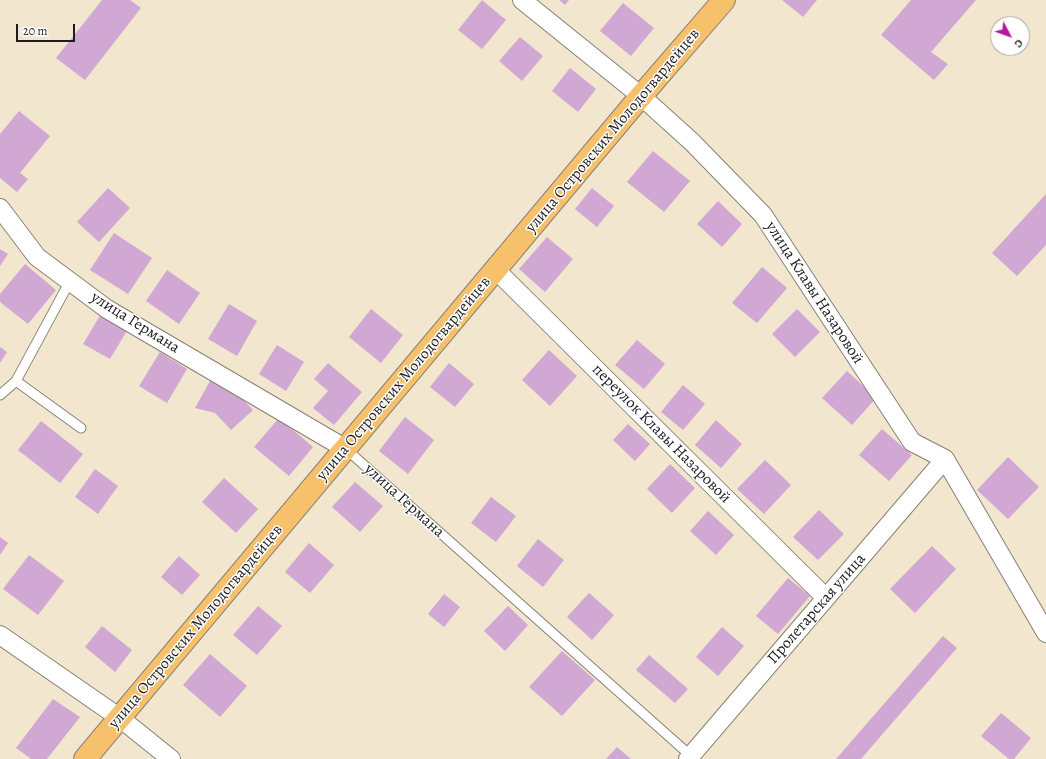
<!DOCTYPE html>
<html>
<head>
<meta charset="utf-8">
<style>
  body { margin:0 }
  #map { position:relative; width:1046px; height:759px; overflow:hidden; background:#f2e6ce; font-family:Alegreya,serif }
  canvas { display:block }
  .north { position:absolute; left:990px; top:16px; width:40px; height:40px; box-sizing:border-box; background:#fff; border:1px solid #a4a4a4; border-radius:50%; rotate:131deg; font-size:11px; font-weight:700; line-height:16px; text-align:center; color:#1c1c1c }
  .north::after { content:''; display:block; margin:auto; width:14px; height:18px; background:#b5179e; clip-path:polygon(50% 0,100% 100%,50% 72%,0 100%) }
  .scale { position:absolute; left:16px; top:24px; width:59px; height:18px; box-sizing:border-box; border:2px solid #1c1c1c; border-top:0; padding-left:5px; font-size:12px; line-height:14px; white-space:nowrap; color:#1c1c1c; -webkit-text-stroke:3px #fff; paint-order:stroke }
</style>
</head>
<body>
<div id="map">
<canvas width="1046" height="759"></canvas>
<div class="north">С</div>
<div class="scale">20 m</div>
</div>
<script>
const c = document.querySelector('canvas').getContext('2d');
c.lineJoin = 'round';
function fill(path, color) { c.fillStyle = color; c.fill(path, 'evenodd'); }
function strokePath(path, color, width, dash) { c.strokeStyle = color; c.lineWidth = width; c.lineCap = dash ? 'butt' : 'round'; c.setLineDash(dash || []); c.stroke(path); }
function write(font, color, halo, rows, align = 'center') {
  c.font = font + ' Alegreya,serif'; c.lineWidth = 3; c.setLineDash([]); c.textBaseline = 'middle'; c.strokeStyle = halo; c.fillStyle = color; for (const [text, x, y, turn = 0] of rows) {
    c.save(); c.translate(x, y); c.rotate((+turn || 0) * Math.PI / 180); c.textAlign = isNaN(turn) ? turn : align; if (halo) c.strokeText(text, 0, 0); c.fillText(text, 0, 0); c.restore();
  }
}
fill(new Path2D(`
  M102 0H130L141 8 85 80 56 58Z
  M482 0 506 20 482 49 458 30Z
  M559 0H569L565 5Z
  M782 0H817L803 17Z
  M911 0H976L931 52 948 64 934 80 881 35Z
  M623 3 654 28 631 56 600 31Z
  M520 37 543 56 522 81 499 61Z
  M570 68 596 89 578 112 552 91Z
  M19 111 50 136 20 173 28 179 17 192 0 178V134Z
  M653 151 690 181 664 212 627 182Z
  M108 188 130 208 99 242 77 222Z
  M592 188 614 206 597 227 575 209Z
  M1046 194V245L1017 276 992 253Z
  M718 201 742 224 722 247 697 224Z
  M114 233 152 258 128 294 90 270Z
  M547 237 573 259 545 292 519 269Z
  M0 249 8 254 0 266Z
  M25 264 56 290 28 324 0 302V294Z
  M762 267 787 288 757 323 732 303Z
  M167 270 200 293 179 324 146 301Z
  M229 304 257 321 237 356 208 339Z
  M371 309 403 335 381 363 349 337Z
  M797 309 820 332 795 357 772 334Z
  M101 314 128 329 110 359 83 344Z
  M637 340 665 364 644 389 615 365Z
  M277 345 304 362 286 391 259 374Z
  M0 347 7 352 0 363Z
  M549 350 577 376 550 406 522 380Z
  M160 352 187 369 167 403 139 386Z
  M328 363 362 392 334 425 313 408 328 391 314 379Z
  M449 363 474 384 455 407 430 387Z
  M847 371 876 398 852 425 822 398Z
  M211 379 237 393 253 410 231 430 215 413 195 408Z
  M683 385 705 404 683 430 661 412Z
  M405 417 434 440 408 474 379 451Z
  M279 418 313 447 289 476 254 447Z
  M716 420 742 444 721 468 695 445Z
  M41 421 83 454 60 483 18 450Z
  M628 424 650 444 635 461 613 440Z
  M882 429 912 455 889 481 859 455Z
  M1008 457 1039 487 1008 519 977 490Z
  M765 460 791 485 764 514 737 489Z
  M670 464 695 488 672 513 647 489Z
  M95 469 118 486 98 514 75 497Z
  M224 478 258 509 236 533 202 502Z
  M355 482 383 506 360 532 332 507Z
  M491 497 516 516 496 542 471 523Z
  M819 510 844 534 818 560 793 537Z
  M708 511 734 535 716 555 690 531Z
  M0 537 8 543 0 555Z
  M538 539 564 560 543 587 517 566Z
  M309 543 334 565 310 593 285 572Z
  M932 546 956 569 915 613 890 589Z
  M29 555 64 581 38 615 3 589Z
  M179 556 200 575 182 595 161 577Z
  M788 578 810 596 778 634 756 616Z
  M589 593 614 615 592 640 567 617Z
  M444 594 460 607 444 627 428 614Z
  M258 606 282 626 257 655 233 635Z
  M508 606 528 625 505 651 484 631Z
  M102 626 132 650 115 672 85 647Z
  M722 627 744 646 718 676 696 657Z
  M943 636 957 648 861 759H836Z
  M562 651 595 680 562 716 529 687Z
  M210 654 247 686 220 717 183 685Z
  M649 655 688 689 675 703 636 670Z
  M53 699 80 717 47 759H31L16 748Z
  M1001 713 1031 738 1014 759H1009L981 736Z
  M617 747 631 759H606Z`), '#d1a7d3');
const lane = new Path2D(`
  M16 381 81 428
  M0 395 16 381 70 281
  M346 449 691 756`);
const street = new Path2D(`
  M522 0 641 96 692 142 763 215 912 442 945 459 1046 633
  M0 208 37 257 107 309 346 449
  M496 270 826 598
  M0 635 120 718 171 759
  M688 759 945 459`);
const primary = new Path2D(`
  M85 759 641 96 724 0`);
strokePath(lane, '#878175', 11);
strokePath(street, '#878175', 20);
strokePath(primary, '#878175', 24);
strokePath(lane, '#fff', 9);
strokePath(street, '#fff', 18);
strokePath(primary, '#f7c06b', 22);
write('16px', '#1c1c1c', '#fff', [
  ["улица Островских Молодогвардейцев",613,131,-50],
  ["улица Клавы Назаровой",814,293,57],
  ["улица Германа",135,323,32],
  ["улица Островских Молодогвардейцев",404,379,-50],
  ["переулок Клавы Назаровой",661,434,45],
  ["улица Германа",404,501,42],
  ["Пролетарская улица",817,609,-49],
  ["улица Островских Молодогвардейцев",196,627,-50]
]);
</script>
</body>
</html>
